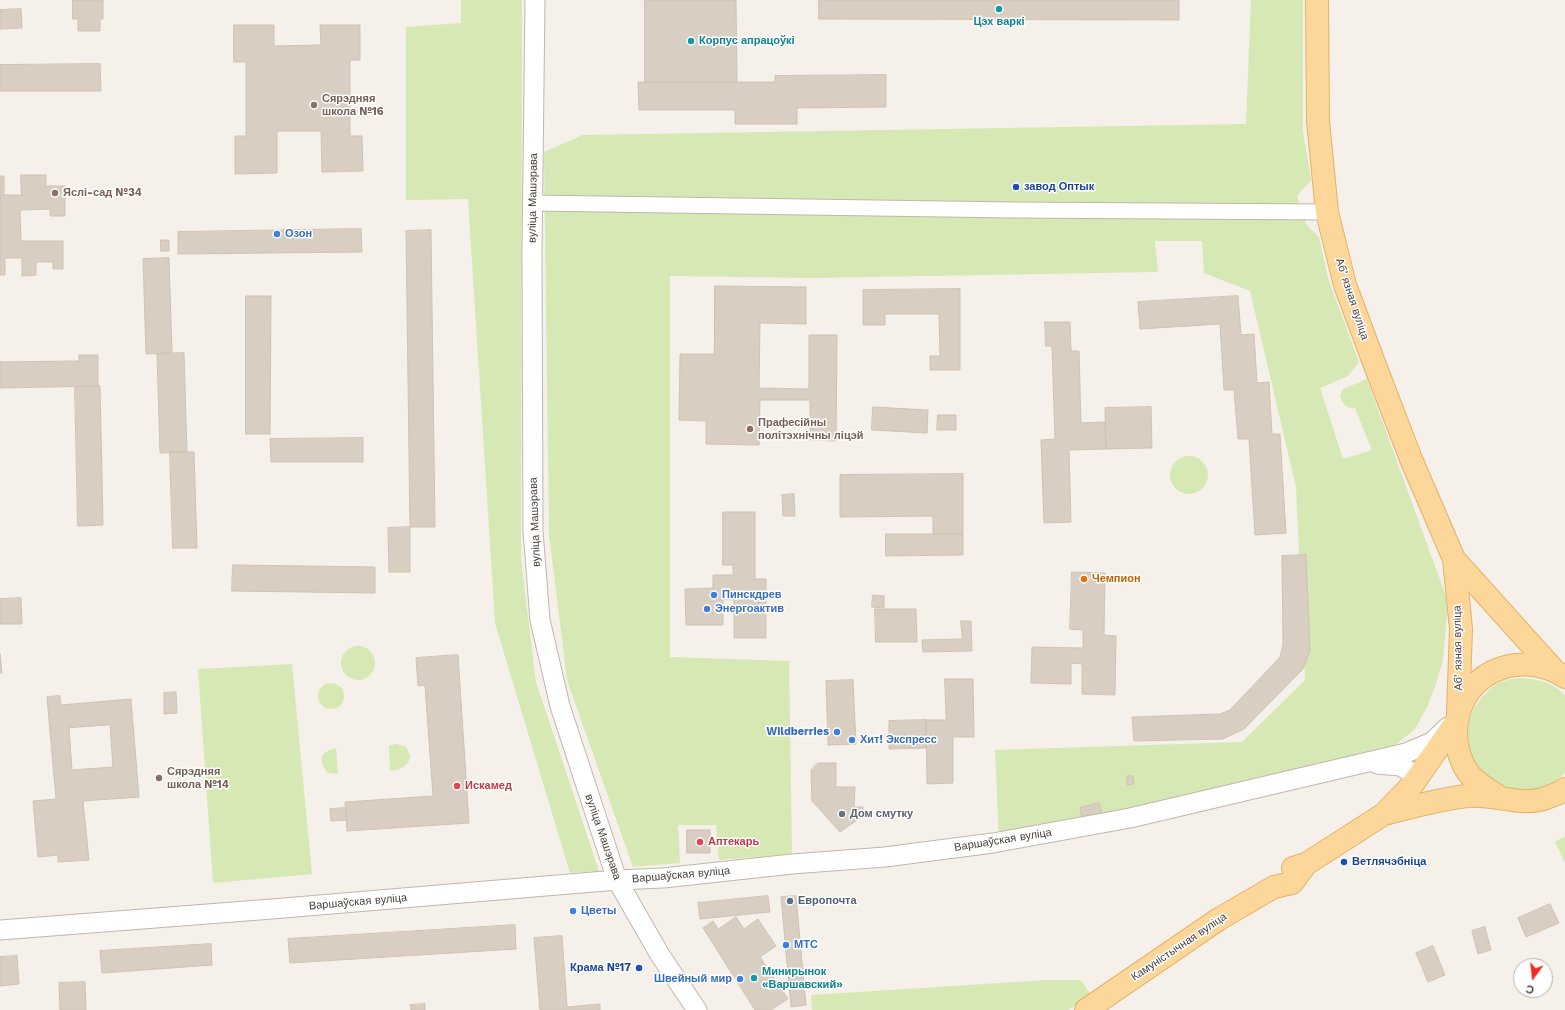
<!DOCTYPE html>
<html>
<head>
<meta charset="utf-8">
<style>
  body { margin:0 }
  #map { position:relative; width:1565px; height:1010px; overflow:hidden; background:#f5f0ea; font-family:"Work Sans",sans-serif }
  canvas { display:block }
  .north { position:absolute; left:1513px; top:958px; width:40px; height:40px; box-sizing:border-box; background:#fff; border:1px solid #b6b3af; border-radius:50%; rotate:195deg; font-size:11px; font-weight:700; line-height:16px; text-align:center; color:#494038 }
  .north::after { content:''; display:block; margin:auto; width:14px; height:18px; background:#f8281d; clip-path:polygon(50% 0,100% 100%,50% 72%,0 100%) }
</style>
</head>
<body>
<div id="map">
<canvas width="1565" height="1010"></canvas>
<div class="north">С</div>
</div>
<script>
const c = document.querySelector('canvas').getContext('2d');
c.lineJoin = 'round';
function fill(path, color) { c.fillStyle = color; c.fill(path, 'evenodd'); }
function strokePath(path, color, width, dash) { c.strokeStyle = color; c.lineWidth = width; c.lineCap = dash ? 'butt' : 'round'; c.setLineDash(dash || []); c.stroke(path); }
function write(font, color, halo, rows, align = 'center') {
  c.font = font + ' "Work Sans",sans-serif'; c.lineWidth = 3; c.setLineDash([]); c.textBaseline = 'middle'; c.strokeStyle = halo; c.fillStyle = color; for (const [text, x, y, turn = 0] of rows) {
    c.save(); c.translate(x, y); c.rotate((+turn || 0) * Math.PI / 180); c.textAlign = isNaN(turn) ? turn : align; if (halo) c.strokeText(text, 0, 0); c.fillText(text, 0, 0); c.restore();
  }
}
fill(new Path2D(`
  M461 0H522L521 559 536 682 599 871 570 873 495 623 468 199 406 200V27L461 23Z
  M1251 0H1303V131L1311 180 1297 196 1306 224 1319 237 1328 278 1359 362 1348 376 1320 388 1343 459 1372 450 1355 408C1346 408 1343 405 1340 396L1343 389 1367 379 1448 602 1443 660 1435 687 1427 707 1415 729 1394 746 1362 756 999 840 995 750 1242 742 1305 680 1296 487 1250 291 1204 273 1202 241H1155L1158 272 812 278 670 276V657L789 661 792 854 719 860 716 825H678L680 863 633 867 567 680 549 535 544 152 583 135 1246 124Z
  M1170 475a19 19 0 1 1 38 0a19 19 0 1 1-38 0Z
  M341 663a17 17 0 1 1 34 0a17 17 0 1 1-34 0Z
  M292 664 312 874 213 883 198 669Z
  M1520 678C1536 679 1554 682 1565 696V773C1560 777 1556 782 1550 785 1547 786 1542 787 1539 788 1491 801 1451 750 1475 707 1481 698 1489 688 1499 683 1505 680 1513 679 1520 678Z
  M318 696a13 13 0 1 1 26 0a13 13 0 1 1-26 0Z
  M397 744 406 747C407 749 409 753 410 756 410 766 398 770 390 771L389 745Z
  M336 748 338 774 328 773C317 761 321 751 336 748Z
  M1565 836V863L1555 842Z
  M1047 980H1081L1091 995 1068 1010H812L811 995Z`), '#d6e8b3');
const building = new Path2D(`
  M73 0H103V19H100V31H78V19H73Z
  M645 0H736L737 82H645Z
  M819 0H1179V20L819 19Z
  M21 9 22 28 0 29V10Z
  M234 25H274V46L321 45 320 25H360V60H350V136H362L363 171 322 172 321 131H277V173L235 174V136H246V62H234Z
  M100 64 101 91H0V65Z
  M886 75V107L797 108V124H735V110H639L638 82H775V76Z
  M21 175H46V186H65V216H50V209L20 210 21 241H63V269H53V262H36V275L22 276V258H5V275H0V176H4V195H21Z
  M361 229 362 252 178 254V232Z
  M431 230 435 527H410L406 231Z
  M161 240H169V251H161Z
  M169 258 172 353 146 354 143 259Z
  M715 286 806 287V324L760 323 759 388 809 389V335H837L836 441 810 440V400H760L759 445 706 444V421L679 420 680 354H714Z
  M960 289V370H930V356H940L939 314H885V325H863V290Z
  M246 296H271L270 434H246Z
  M1238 296 1241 335 1254 334 1257 383 1269 382 1272 434H1280L1286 533 1255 535 1249 439H1238L1234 390H1224L1220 324 1140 329 1138 302Z
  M1045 322H1070L1071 351H1079L1081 423 1105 422 1106 449 1069 450 1071 522 1044 523 1041 440 1055 439 1052 346H1046Z
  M184 353 187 452 160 453 157 354Z
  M79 355H98V386L0 388V362L79 361Z
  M75 386H100L103 525 78 526Z
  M873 407 928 410 927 433 872 430Z
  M1151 407 1152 448 1106 449 1105 408Z
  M938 415H956V430H937Z
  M363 438V462H271L270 439Z
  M170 452H194L197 548H173Z
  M963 474V534H933V516L840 517V475Z
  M794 494 795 516H783L782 495Z
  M723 512H755V579H766V638H734V600L723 599V625H686L685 589 713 588V575H733V565H723Z
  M410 527V572H389L388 528Z
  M886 534H963V555L886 556Z
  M1306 555 1310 651 1303 669 1244 729 1223 739 1134 741 1132 717 1220 714 1230 710 1280 657 1283 644 1282 556Z
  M233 565 375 567V593L232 591Z
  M1072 572 1105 573 1104 635 1116 636 1115 695 1082 694V664L1071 663V684L1031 683 1032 647 1083 648V630L1070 629Z
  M873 595 884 596V608L872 607Z
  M21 598 22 624H0V599Z
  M875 609H916L917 642H876Z
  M961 621H971L972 651 923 652 922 640 962 639Z
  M0 654 2 673H0Z
  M458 655 469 823 347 831 345 802 433 796 425 685 418 686 416 658Z
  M945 679H973L974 737H953V783L927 784 926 720H946Z
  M853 680 856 744 828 745 826 681Z
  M176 692 177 713 164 714V693Z
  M60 696 61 705 131 699 139 797 83 801 89 860 58 862V855L38 857 33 801 56 799 47 697ZM110 725 113 767 72 770 69 728Z
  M926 720V748L889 749V721Z
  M818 763H836V787H855L854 807H863V816L840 832 812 801 811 770Z
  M1127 776H1133L1134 784 1128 785Z
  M1099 803 1102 814 1082 818 1080 808Z
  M346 808 347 820 331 821 330 809Z
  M687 830H710V853H687Z
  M768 896 770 912 700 919 698 903Z
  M796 896 806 1005 791 1007 781 897Z
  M1550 904 1559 923 1526 937 1518 918Z
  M736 917 744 929 758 919 776 946 760 957 788 999 771 1010H755L703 928 713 921 718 929Z
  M515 925 516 949 290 963 288 939Z
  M1485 927 1491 950 1478 954 1472 931Z
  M562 936 567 1007 600 1004V1010H540L534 938Z
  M211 944 212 965 102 973 100 951Z
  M1433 946 1445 975 1428 982 1416 953Z
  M17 956 19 984 0 986V957Z
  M85 982 86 1010H60L59 983Z
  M425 1004V1010H411L410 1005Z`);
fill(building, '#d9cec2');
strokePath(building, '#d1c2b2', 1);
const minor = new Path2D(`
  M532 203 1013 210 1327 212`);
const tertiary = new Path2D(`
  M535 0 532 252 533 531 540 620 560 706 617 880 660 955 697 1010
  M1377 764 1400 766 1411 772 1413 784
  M0 930 272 909 617 880 663 878 792 864 885 857 993 843 1130 818 1406 753 1432 742 1448 727`);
const primary = new Path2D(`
  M1317 0 1318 121 1327 212 1345 285 1376 368 1411 459 1454 559 1461 629 1458 713
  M1454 559 1553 669
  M1501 798C1490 791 1478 784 1469 774 1461 763 1456 747 1456 734 1456 675 1517 646 1565 677
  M1384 814C1412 807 1439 799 1467 796 1497 793 1523 809 1551 796 1556 794 1561 793 1565 789
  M1293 868 1306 864 1384 814 1413 784 1456 722
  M1086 1010 1219 919 1274 887 1292 883 1306 864`);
strokePath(minor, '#c0b7ac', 17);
strokePath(tertiary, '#c0b7ac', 21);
strokePath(primary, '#e3b269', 24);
strokePath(minor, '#fff', 15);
strokePath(tertiary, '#fff', 19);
strokePath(primary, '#fdd79a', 22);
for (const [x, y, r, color] of [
  [999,9,4,"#0f9aa8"],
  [691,41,4,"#0f9aa8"],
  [314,105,4,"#8d6e63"],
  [1016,187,4,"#1a4fb4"],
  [55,193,4,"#8d6e63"],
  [277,234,4,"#3f7fe0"],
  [750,429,4,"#8d6e63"],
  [1084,579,4,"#e8710a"],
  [714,595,4,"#3f7fe0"],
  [707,609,4,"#3f7fe0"],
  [837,732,4,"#3f7fe0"],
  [852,740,4,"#3f7fe0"],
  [159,778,4,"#8d6e63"],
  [457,786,4,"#e0444e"],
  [842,814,4,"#6b7280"],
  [700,842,4,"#e0444e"],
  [1344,862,4,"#1a4fb4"],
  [790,901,4,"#5c6f8a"],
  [573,911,4,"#3f7fe0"],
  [786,945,4,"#3f7fe0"],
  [639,968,4,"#1a4fb4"],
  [754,978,4,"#0f9aa8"],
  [740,979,4,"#3f7fe0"]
]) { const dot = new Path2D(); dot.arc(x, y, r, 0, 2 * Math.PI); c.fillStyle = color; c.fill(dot); strokePath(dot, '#fff', 1.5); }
write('bold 11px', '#0d838f', '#fff', [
  ["Цэх варкі",999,22,"center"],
  ["Корпус апрацоўкі",699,41],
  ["Минирынок",762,972],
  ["«Варшавский»",762,985]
], 'left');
write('bold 11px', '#785e54', '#fff', [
  ["Сярэдняя",322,99],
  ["школа №16",322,112],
  ["Яслі-сад №34",63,193],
  ["Прафесійны",758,423],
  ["політэхнічны ліцэй",758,436],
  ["Сярэдняя",167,772],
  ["школа №14",167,785]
], 'left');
write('bold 11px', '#164399', '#fff', [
  ["завод Оптык",1024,187],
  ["Ветлячэбніца",1352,862],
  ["Крама №17",631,968,"right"]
], 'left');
write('11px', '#494038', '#fff', [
  ["вуліца Машэрава",533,198,-89],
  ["Абʼязная вуліца",1352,299,72],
  ["вуліца Машэрава",535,522,-92],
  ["Абʼязная вуліца",1458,648,-91],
  ["вуліца Машэрава",603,837,71],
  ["Варшаўская вуліца",1003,840,-9],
  ["Варшаўская вуліца",681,875,-5],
  ["Варшаўская вуліца",358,902,-5],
  ["Камуністычная вуліца",1179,947,-34]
]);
write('bold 11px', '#366cbe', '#fff', [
  ["Озон",285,234],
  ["Пинскдрев",722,595],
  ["Энергоактив",715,609],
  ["Wildberries",829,732,"right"],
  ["Хит! Экспресс",860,740],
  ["Цветы",581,911],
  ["МТС",794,945],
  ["Швейный мир",732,979,"right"]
], 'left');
write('bold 11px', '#c56008', '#fff', [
  ["Чемпион",1092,579]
], 'left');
write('bold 11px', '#be3a42', '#fff', [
  ["Искамед",465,786],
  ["Аптекарь",708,842]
], 'left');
write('bold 11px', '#5b616d', '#fff', [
  ["Дом смутку",850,814]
], 'left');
write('bold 11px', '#4e5e75', '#fff', [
  ["Европочта",798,901]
], 'left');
</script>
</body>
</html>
